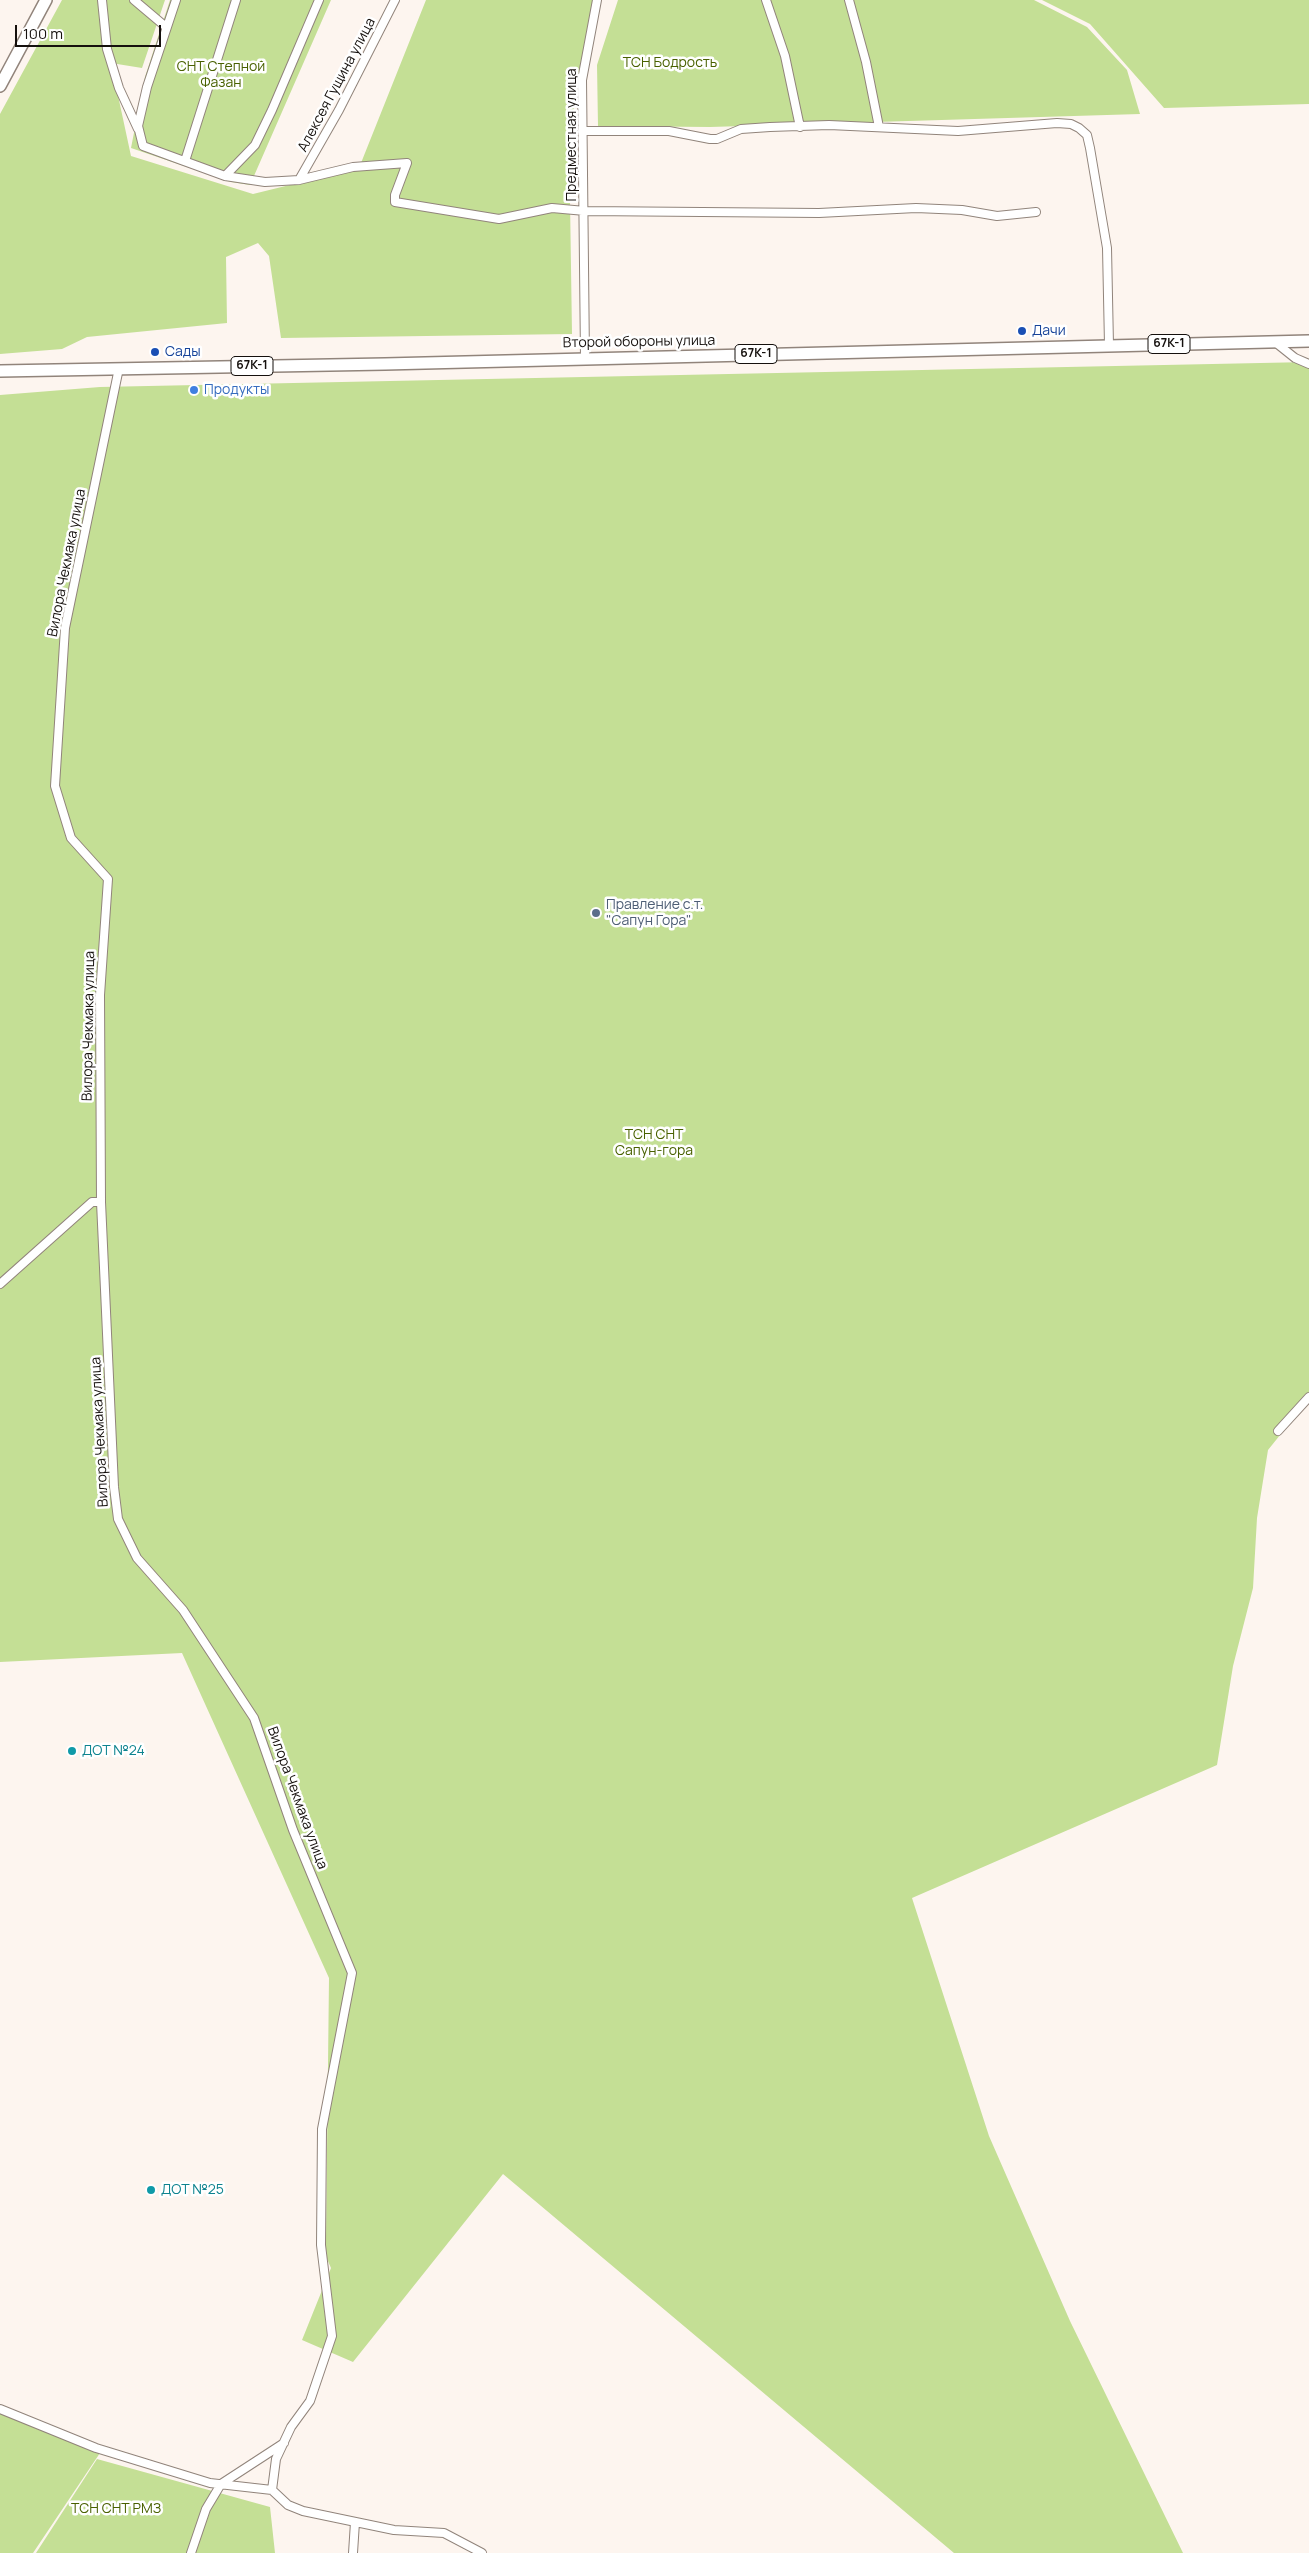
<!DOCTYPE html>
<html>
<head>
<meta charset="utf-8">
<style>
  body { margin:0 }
  #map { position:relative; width:1309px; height:2553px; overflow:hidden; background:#fdf5ef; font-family:Manrope,sans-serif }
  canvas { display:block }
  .scale { position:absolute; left:15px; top:25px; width:146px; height:22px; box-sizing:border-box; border:2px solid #15100d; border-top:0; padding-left:6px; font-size:15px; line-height:18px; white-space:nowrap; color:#15100d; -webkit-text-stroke:4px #fff; paint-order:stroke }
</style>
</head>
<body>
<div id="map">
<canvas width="1309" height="2553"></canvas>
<div class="scale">100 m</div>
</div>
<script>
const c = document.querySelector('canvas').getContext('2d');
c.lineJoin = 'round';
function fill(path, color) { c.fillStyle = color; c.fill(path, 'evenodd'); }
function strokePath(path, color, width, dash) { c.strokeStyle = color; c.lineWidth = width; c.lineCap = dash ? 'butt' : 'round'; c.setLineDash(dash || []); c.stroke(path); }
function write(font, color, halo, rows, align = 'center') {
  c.font = font + ' Manrope,sans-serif'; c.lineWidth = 5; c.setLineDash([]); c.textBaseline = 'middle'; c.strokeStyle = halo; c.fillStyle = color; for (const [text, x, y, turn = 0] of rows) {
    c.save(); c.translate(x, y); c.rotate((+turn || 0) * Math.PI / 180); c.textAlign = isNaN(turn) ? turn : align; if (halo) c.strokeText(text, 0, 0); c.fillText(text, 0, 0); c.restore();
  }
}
fill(new Path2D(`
  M62 0H165L142 68 111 63 131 156 253 194 359 168 426 0H594L569 134 572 334 281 338 269 256 258 243 226 257 227 323 87 337 62 349 0 354V114Z
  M170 0H331L250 185 231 182 131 148 145 77Z
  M618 0H1034L1087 27 1127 70 1140 114 710 127 598 126 597 65Z
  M1042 0H1309V104L1164 108 1090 24Z
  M1309 362V1399L1268 1450 1257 1518 1253 1588 1233 1666 1217 1765 912 1898 989 2136 1070 2321 1183 2553H954L503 2174 353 2362 302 2340 331 2268 321 2245 326 2237 329 1978 182 1653 0 1662V395L100 387Z
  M0 2405 104 2447 33 2553H0Z
  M97 2459 270 2507 275 2553H36Z`), '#c4df95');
const minor = new Path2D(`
  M102 0 107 49 119 88 138 129
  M134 0 166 27
  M176 0 147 87 138 126 143 146 225 176 265 182 299 180 353 167 407 163 395 195V202L499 219 552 208 585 211 819 213 916 208 962 210 997 216 1036 212
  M766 0 785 56 800 127
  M849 0 866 62 879 127
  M582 131H669L710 139H717L741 129 770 127 829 125 958 131 1057 123 1071 124 1079 128 1087 135 1090 148 1107 248 1109 345
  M185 161 236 0
  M225 176 255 145 272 110 319 0
  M299 180 339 110 395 0
  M1275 342 1295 358 1309 364
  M585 358 582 80 597 0
  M119 368 65 628 55 786 71 838 108 879 100 995 101 1202 114 1487 118 1519 137 1558 183 1610 254 1718 293 1830 352 1973 322 2129 321 2245 332 2336 310 2401 291 2427 276 2459 272 2490 288 2505 303 2511 394 2530 444 2533 482 2553
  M0 1284 92 1202H101
  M1278 1431 1309 1397
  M0 2409 96 2448 210 2483 272 2490
  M191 2553 206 2509 221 2484 284 2443
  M353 2553 355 2522`);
const primary = new Path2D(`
  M0 86 46 0
  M0 371 385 364 1309 341`);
strokePath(minor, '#91847b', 10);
strokePath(primary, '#91847b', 14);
strokePath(minor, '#fff', 8);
strokePath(primary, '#fff', 11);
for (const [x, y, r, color] of [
  [1022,331,5,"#1a4fb4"],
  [155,352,5,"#1a4fb4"],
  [194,390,5,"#3f7fe0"],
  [596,913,5,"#5c6f8a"],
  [72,1751,5,"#0f9aa8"],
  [151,2190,5,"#0f9aa8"]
]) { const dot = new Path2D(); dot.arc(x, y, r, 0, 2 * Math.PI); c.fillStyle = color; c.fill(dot); strokePath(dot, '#fff', 2); }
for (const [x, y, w] of [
  [1169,344,42],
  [756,354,42],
  [252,366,42]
]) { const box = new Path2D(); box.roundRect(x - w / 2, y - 9.5, w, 19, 4); c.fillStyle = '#fff'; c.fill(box); strokePath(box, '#15100d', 1); }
write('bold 12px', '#15100d', null, [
  ["67К-1",1169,344],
  ["67К-1",756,354],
  ["67К-1",252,366]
]);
write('14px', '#496100', '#fff', [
  ["ТСН Бодрость",670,63],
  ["СНТ Степной",221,67],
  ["Фазан",221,83],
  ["ТСН СНТ",654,1135],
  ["Сапун-гора",654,1151],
  ["ТСН СНТ РМЗ",116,2509]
]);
write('14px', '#15100d', '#fff', [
  ["Алексея Гущина улица",337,85,-62],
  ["Предместная улица",572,135,-90],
  ["Второй обороны улица",639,342,-1],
  ["Вилора Чекмака улица",67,563,-79],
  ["Вилора Чекмака улица",89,1026,-89],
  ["Вилора Чекмака улица",100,1432,-93],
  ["Вилора Чекмака улица",297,1798,70]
]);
write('14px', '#164399', '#fff', [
  ["Дачи",1032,331],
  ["Сады",165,352]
], 'left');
write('14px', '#366cbe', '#fff', [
  ["Продукты",204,390]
], 'left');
write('14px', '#4e5e75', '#fff', [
  ["Правление с.т.",606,905],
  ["\"Сапун Гора\"",606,921]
], 'left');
write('14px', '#0d838f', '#fff', [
  ["ДОТ №24",82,1751],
  ["ДОТ №25",161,2190]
], 'left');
</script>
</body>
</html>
